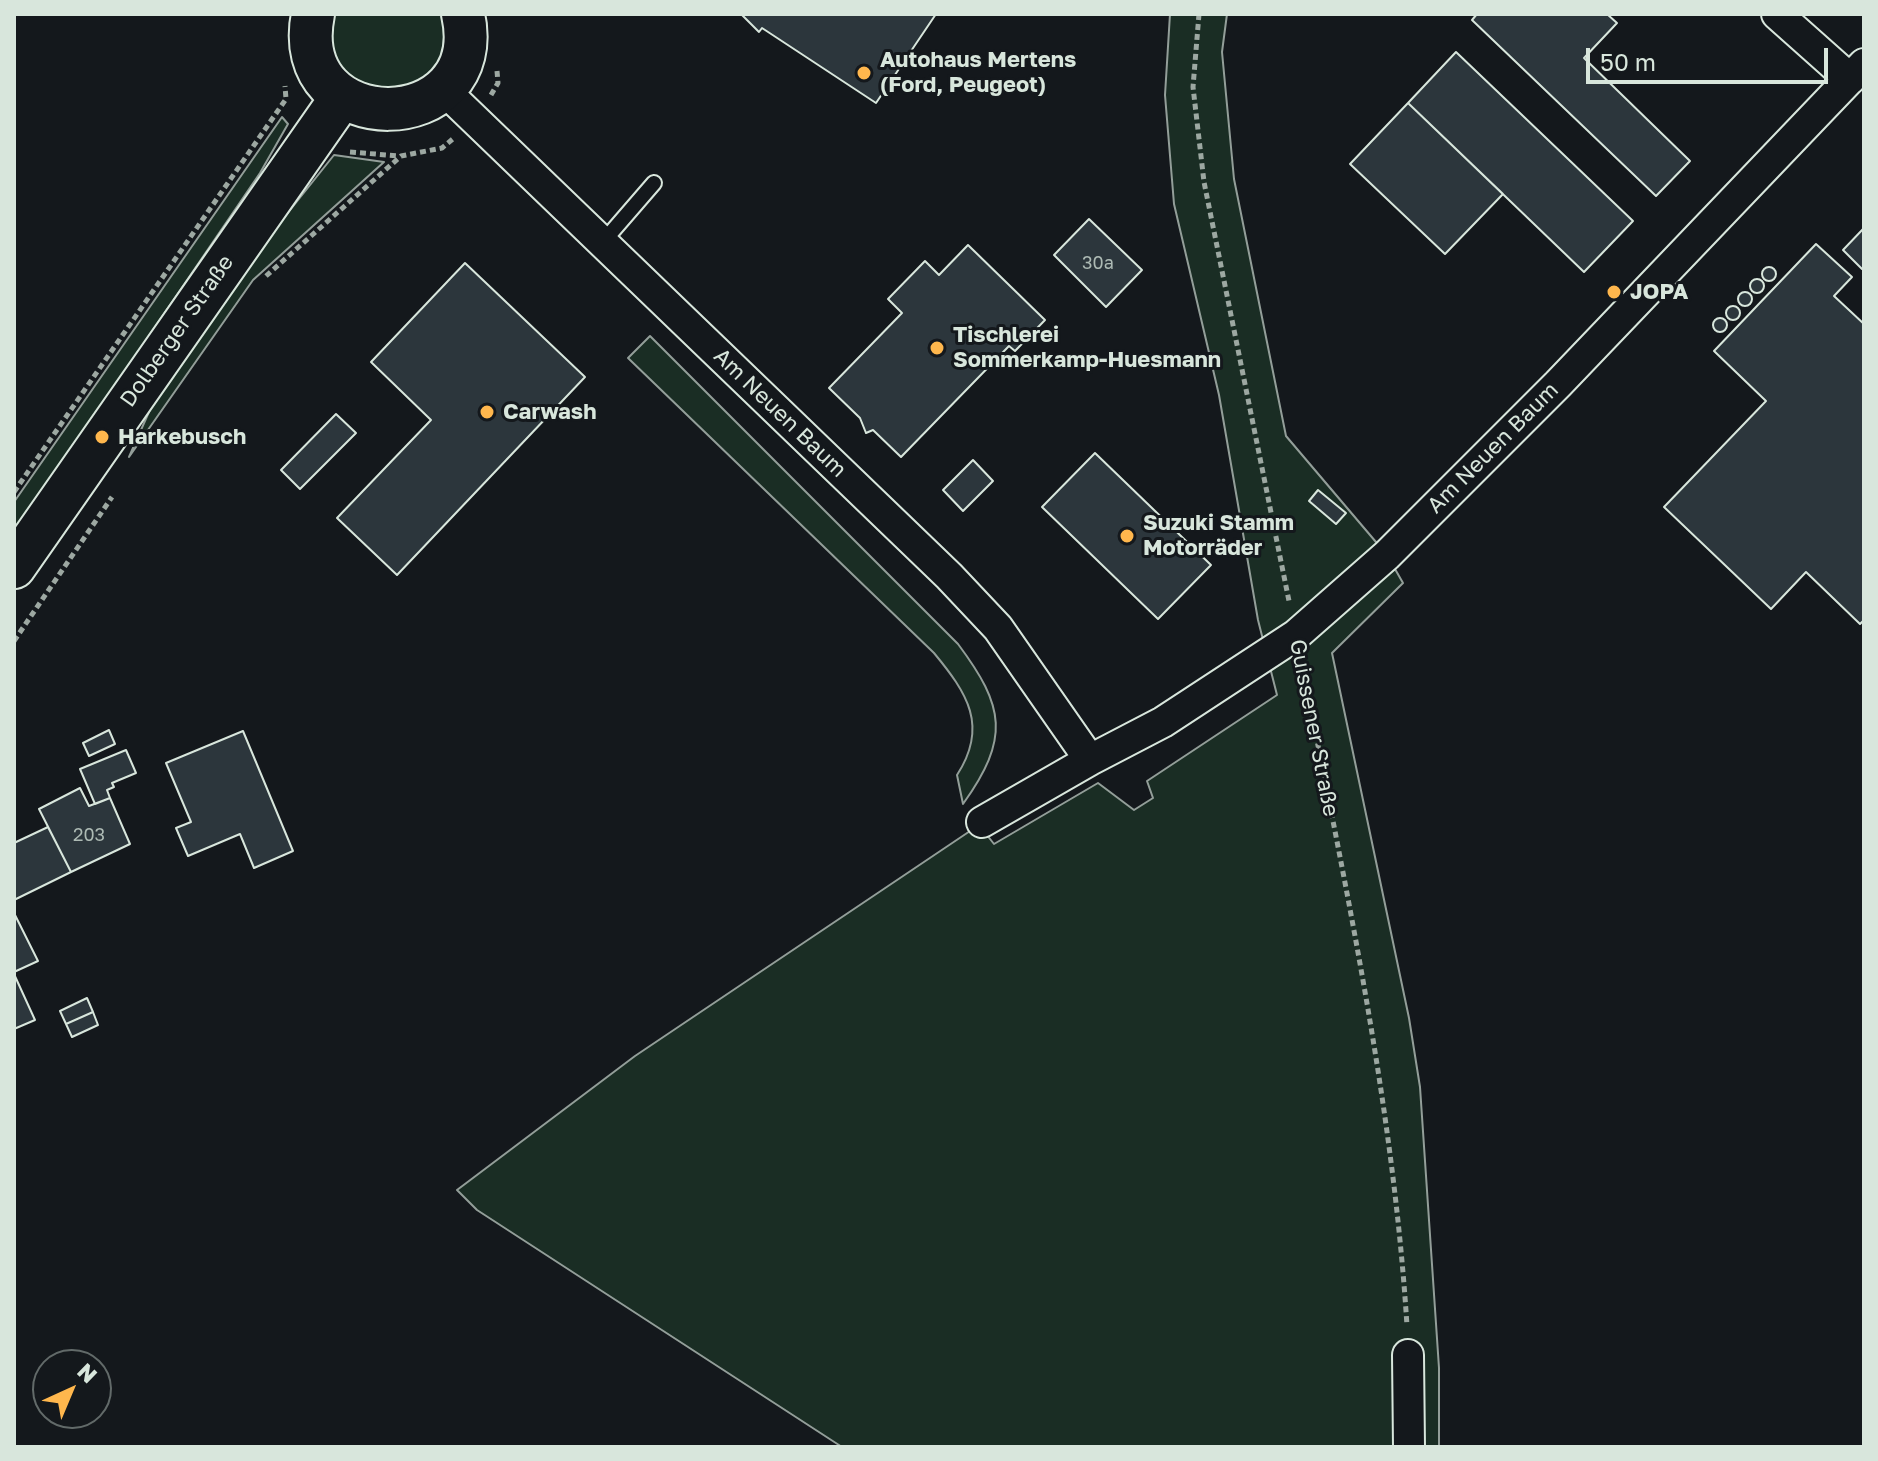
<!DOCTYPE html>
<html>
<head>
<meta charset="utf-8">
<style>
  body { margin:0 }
  #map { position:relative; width:1878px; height:1461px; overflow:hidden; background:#14181c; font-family:"Golos Text",sans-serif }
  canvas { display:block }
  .frame { position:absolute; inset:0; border:16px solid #d8e6dc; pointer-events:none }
  .north { position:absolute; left:32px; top:1349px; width:80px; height:80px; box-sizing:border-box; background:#14181c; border:2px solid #626a69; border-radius:50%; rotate:44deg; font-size:22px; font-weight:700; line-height:32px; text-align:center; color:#d8e6dc }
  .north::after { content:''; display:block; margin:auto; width:28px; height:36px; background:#ffb74d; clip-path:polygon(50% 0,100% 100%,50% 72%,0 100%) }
  .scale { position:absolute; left:1586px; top:48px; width:242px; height:36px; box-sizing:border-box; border:4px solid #d8e6dc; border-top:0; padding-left:10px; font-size:24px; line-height:28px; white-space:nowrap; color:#d8e6dc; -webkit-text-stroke:6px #14181c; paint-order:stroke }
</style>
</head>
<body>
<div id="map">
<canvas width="1878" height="1461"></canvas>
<div class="frame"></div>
<div class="north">N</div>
<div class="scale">50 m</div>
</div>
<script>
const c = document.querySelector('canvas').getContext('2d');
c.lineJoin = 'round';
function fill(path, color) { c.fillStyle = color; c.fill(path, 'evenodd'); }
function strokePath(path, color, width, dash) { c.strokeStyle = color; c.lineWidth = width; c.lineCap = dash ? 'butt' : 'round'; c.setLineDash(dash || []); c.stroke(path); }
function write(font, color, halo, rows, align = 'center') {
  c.font = font + ' "Golos Text",sans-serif'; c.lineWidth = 6; c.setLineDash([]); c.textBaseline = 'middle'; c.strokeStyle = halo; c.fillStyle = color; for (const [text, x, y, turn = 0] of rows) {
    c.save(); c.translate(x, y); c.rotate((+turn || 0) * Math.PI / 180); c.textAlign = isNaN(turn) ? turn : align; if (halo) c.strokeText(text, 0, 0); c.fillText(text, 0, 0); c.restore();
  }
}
const green = new Path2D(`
  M329 14H447C445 27 447 45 443 57 428 100 357 98 335 63 328 51 330 28 329 14Z
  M1170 14H1227L1222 52 1234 179 1286 436 1387 555 1403 583 1332 653 1409 1018 1420 1087 1439 1368V1447H842L477 1210 457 1190 635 1056 979 825 994 844 1098 783 1134 810 1153 798 1147 781 1277 695 1258 620 1219 395 1174 204 1165 95Z
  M282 117 288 124 260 173 14 534V502Z
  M334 155 384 162 253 280 129 457 160 387 239 274Z
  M650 336 958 644C1005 707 1010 738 963 804L957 775C989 726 967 693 934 653L628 358Z`);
fill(green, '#1a2d24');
strokePath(green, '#939e99', 2);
const building = new Path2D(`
  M741 14H936L876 103 762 28 759 32Z
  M1477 14H1607L1617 23 1584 58 1690 161 1656 196 1472 20Z
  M1456 52 1633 221 1584 272 1408 103Z
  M1408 103 1503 194 1445 254 1350 164Z
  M1089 219 1142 270 1106 307 1054 255Z
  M1864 228V267L1862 269 1843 250Z
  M1816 244 1852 277 1834 296 1864 324V620L1860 624 1806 572 1771 609 1664 507 1766 401 1714 351Z
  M968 245 1045 320 1015 351 1009 346 901 457 873 430 866 433 860 418 829 388 902 313 888 299 925 261 939 275Z
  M465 263 585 377 397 575 337 518 431 420 371 362Z
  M1762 274a7 7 0 1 1 14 0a7 7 0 1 1-14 0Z
  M1750 286a7 7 0 1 1 14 0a7 7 0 1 1-14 0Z
  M1738 299a7 7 0 1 1 14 0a7 7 0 1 1-14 0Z
  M1726 313a7 7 0 1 1 14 0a7 7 0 1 1-14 0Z
  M1713 325a7 7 0 1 1 14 0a7 7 0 1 1-14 0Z
  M336 414 356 433 300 489 281 470Z
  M1095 453 1211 565 1158 619 1042 507Z
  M973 460 993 481 963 511 943 490Z
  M1318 490 1346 513 1336 524 1309 501Z
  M109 730 115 744 89 756 83 743Z
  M243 731 293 851 254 868 240 834 188 856 176 828 191 822 166 763Z
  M126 750 136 773 112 783 114 787 107 790 110 798 95 804 80 769Z
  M80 788 89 806 110 798 130 844 71 872 39 809Z
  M48 827 71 872 14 900V843Z
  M14 913 38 961 14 972Z
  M14 974 35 1020 14 1029Z
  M87 998 93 1012 66 1024 60 1011Z
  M93 1012 98 1025 72 1037 66 1024Z`);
fill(building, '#2c363c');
strokePath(building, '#d8e6dc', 2);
const service = new Path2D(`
  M603 242 654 183`);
const minor = new Path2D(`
  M1777 14 1850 79
  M443 89 949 576 998 628 1090 760 1163 722 1296 635 1387 555 1558 384 1864 64
  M982 822 1090 760
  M1408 1355 1409 1447`);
const secondary = new Path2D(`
  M313 14C287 142 491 139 463 14
  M14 567 342 97`);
strokePath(service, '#d8e6dc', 18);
strokePath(minor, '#d8e6dc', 34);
strokePath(secondary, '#d8e6dc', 46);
strokePath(new Path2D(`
  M1199 14 1193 87 1204 182 1289 601
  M491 95 498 83 497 71
  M350 152 399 156
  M266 276 401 156 442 148 454 138
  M14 492 286 99 285 86
  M14 641 112 497
  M1302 665C1345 883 1393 1104 1407 1326`), '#9da8a2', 5, [6, 4]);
strokePath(service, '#14181c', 14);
strokePath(minor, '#14181c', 30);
strokePath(secondary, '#14181c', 42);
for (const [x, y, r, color] of [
  [864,73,8,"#ffb74d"],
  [1614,292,8,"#ffb74d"],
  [937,348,8,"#ffb74d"],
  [487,412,8,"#ffb74d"],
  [102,437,8,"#ffb74d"],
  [1127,536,8,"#ffb74d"]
]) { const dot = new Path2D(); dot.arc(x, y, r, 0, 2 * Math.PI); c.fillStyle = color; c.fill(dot); strokePath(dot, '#14181c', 3); }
write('18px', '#adbab4', null, [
  ["30a",1098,263],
  ["203",89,835]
]);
write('bold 22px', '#d8e6dc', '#14181c', [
  ["Autohaus Mertens",880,60],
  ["(Ford, Peugeot)",880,85],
  ["JOPA",1630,292],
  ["Tischlerei",953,335],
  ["Sommerkamp-Huesmann",953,360],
  ["Carwash",503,412],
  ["Harkebusch",118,437],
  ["Suzuki Stamm",1143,523],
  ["Motorräder",1143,548]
], 'left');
write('22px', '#d8e6dc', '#14181c', [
  ["Dolberger Straße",177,331,-55],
  ["Am Neuen Baum",780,413,44],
  ["Am Neuen Baum",1493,448,-45],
  ["Guissener Straße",1314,728,79]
]);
</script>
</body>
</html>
